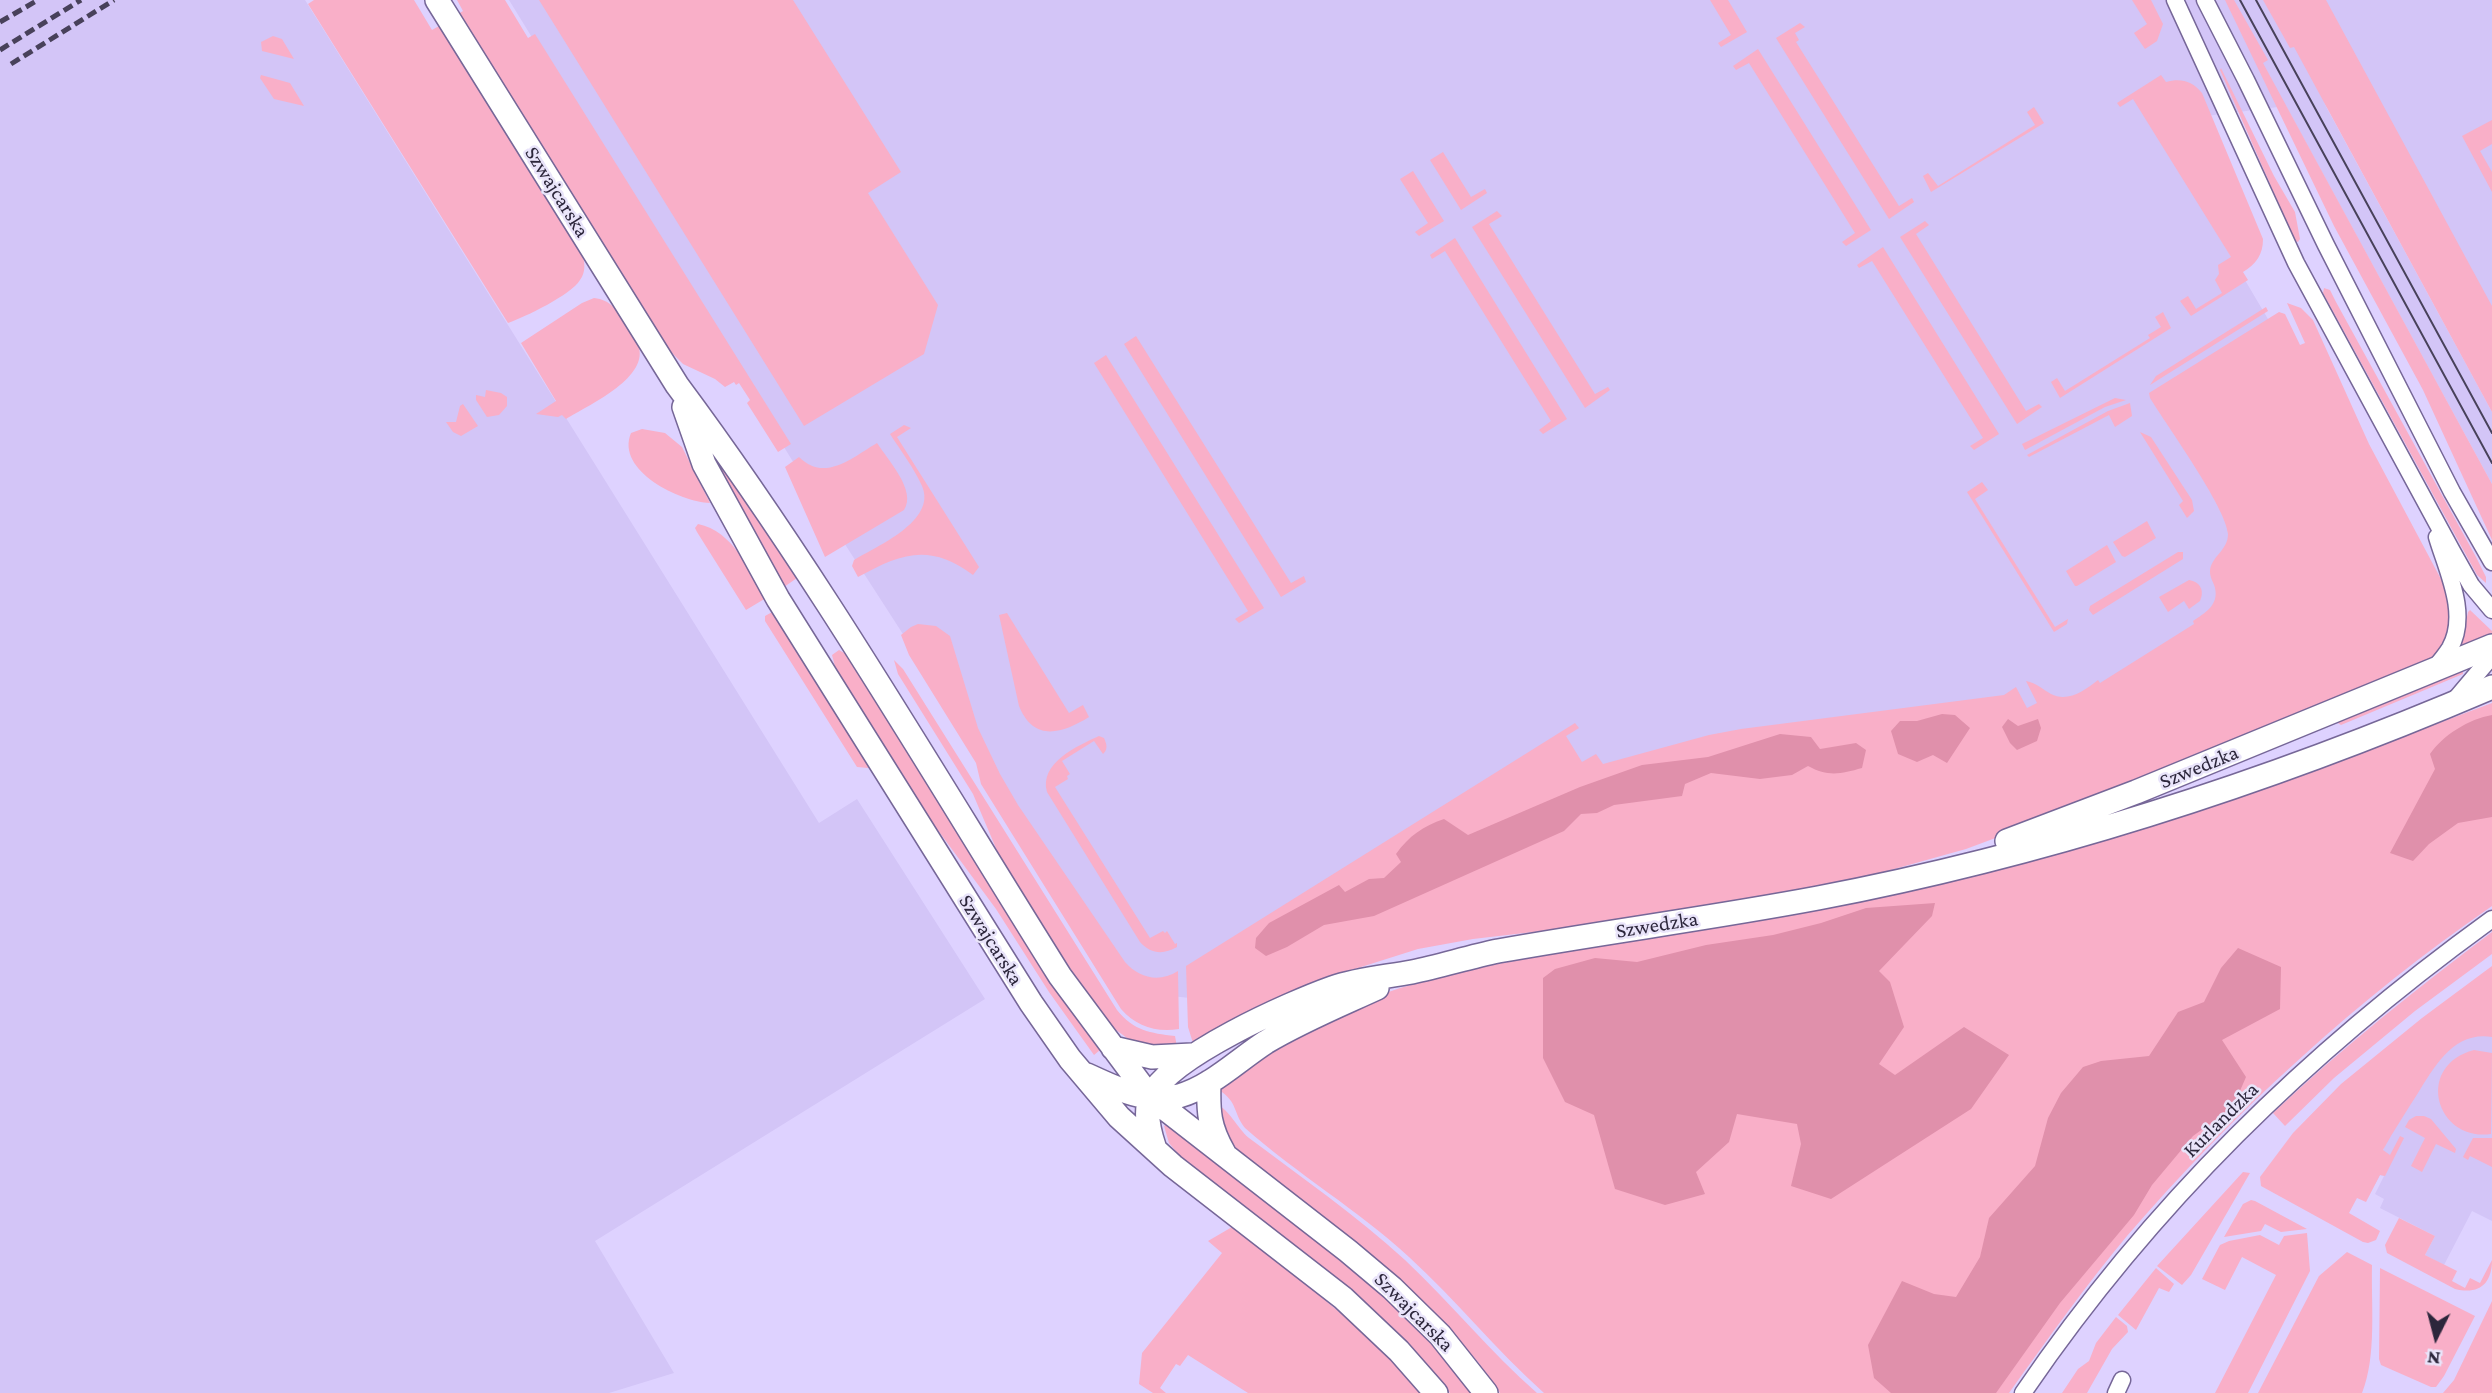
<!DOCTYPE html>
<html>
<head>
<meta charset="utf-8">
<style>
  body { margin:0 }
  #map { position:relative; width:2492px; height:1393px; overflow:hidden; background:#ded2ff; font-family:"Crimson Pro",serif }
  canvas { display:block }
  .north { position:absolute; left:2401px; top:1302px; width:70px; height:70px; -webkit-text-stroke:5px #e9e4fa; paint-order:stroke; rotate:186deg; font-size:19px; font-weight:700; line-height:28px; text-align:center; color:#2c263b }
  .north::after { content:''; display:block; margin:auto; width:24px; height:32px; background:#2c263b; clip-path:polygon(50% 0,100% 100%,50% 72%,0 100%) }
</style>
</head>
<body>
<div id="map">
<canvas width="2492" height="1393"></canvas>
<div class="north">N</div>
</div>
<script>
const c = document.querySelector('canvas').getContext('2d');
c.lineJoin = 'round';
function fill(path, color) { c.fillStyle = color; c.fill(path, 'evenodd'); }
function strokePath(path, color, width, dash) { c.strokeStyle = color; c.lineWidth = width; c.lineCap = dash ? 'butt' : 'round'; c.setLineDash(dash || []); c.stroke(path); }
function write(font, color, halo, rows, align = 'center') {
  c.font = font + ' "Crimson Pro",serif'; c.lineWidth = 5; c.setLineDash([]); c.textBaseline = 'middle'; c.strokeStyle = halo; c.fillStyle = color; for (const [text, x, y, turn = 0] of rows) {
    c.save(); c.translate(x, y); c.rotate((+turn || 0) * Math.PI / 180); c.textAlign = isNaN(turn) ? turn : align; if (halo) c.strokeText(text, 0, 0); c.fillText(text, 0, 0); c.restore();
  }
}
fill(new Path2D(`
  M0 0H305L819 823 857 799 985 999 595 1241 674 1373 609 1393H0Z
  M509 0H2492V369L2323 101 2492 412V484L2286 106 2206 116 2164 143 2278 336 2386 563 2115 737 1199 999 1134 992 819 504Z
  M2492 975V1221L2472 1211 2444 1265 2425 1255 2435 1236 2380 1208 2384 1199 2375 1194 2384 1176 2380 1175 2374 1186 2411 1040Z`), '#d3c5f7');
fill(new Path2D(`
  M314 0H414L432 30 439 26 582 253C585 263 586 272 580 280 571 295 525 317 508 323L308 4Z
  M457 0H505L528 38 535 34 791 444 778 452 747 403 750 400 739 383 736 385 734 382 725 387 715 379 683 364 667 348 458 14 463 11Z
  M539 0H793L901 172 868 193 938 305 924 354 804 426Z
  M1710 0H1728L1747 32 1721 47 1718 43 1731 35Z
  M2132 0H2151L2163 24 2157 41 2145 49 2134 33 2147 24Z
  M2225 0H2234L2268 60 2263 63 2492 484V540L2423 390 2334 226Z
  M2263 0H2326L2492 306V412L2294 47 2290 48Z
  M1800 23 1805 27 1795 33 1799 40 1796 42 1899 206 1912 198 1914 202 1889 219 1776 38Z
  M273 36 282 39 294 59 262 51 261 42Z
  M1758 49 1871 230 1846 246 1842 242 1855 233 1749 63 1736 70 1733 66Z
  M2221 68 2274 176 2295 212 2300 239 2298 242 2295 241 2220 70Z
  M261 75 290 83 304 106 274 99 260 78Z
  M2161 75 2166 82C2181 78 2192 81 2202 93L2263 239C2263 255 2256 264 2243 272L2248 280 2191 316 2180 301 2188 296 2196 309 2222 293 2215 280 2219 274 2218 265 2231 257 2133 99 2120 107 2117 103Z
  M2034 107 2044 123 1931 192 1923 176 1928 173 1938 186 2035 125 2027 112Z
  M2492 120V144L2480 151 2492 172V192L2462 136Z
  M1443 152 1471 197 1485 189 1487 193 1461 210 1430 160Z
  M1413 171 1444 221 1419 236 1415 232 1428 223 1400 179Z
  M1497 211 1502 216 1489 224 1595 394 1608 387 1610 390 1585 408 1472 227Z
  M1925 221 1929 225 1916 234 2026 411 2039 404 2042 407 2017 424 1900 237Z
  M1455 238 1567 419 1543 434 1539 430 1551 421 1445 251 1432 259 1430 255Z
  M1883 247 1999 434 1974 450 1970 446 1983 438 1872 261 1859 268 1857 265Z
  M2324 288 2330 290 2336 302 2476 557 2486 577V583L2477 575 2323 293Z
  M594 298C611 300 617 310 626 324 630 331 637 340 639 348 647 379 587 406 566 419L562 415 558 417 536 414 556 401 521 343 582 303Z
  M2287 303 2301 308 2313 320 2369 444 2450 596C2453 628 2451 636 2431 662L2100 799 1966 849 1880 873 1781 893 1576 927 1473 939 1418 949 1339 974 1193 1043 1188 1027 1186 966 1575 723 1579 728 1566 736 1582 762 1596 754 1603 764 1709 735 1741 729 2004 695 2016 687 2027 708 2037 703 2026 681C2037 683 2042 689 2051 694 2068 703 2085 690 2098 680L2100 683 2194 624 2193 621C2205 613 2219 605 2215 588 2214 583 2210 578 2210 572 2210 557 2228 551 2228 534 2226 507 2167 426 2150 398L2149 393 2279 312 2285 314 2300 345 2305 343Z
  M2266 307 2268 311 2150 385 2156 376Z
  M2163 312 2171 328 2060 398 2051 382 2057 378 2065 391 2150 338 2148 335 2161 327 2155 317Z
  M1136 336 1291 583 1304 576 1306 582 1281 597 1124 344Z
  M1106 355 1264 608 1239 623 1235 619 1248 611 1094 363Z
  M486 390 501 393 507 397V406L499 415 487 417 476 400V395L485 397Z
  M2115 398 2126 400 2105 407 2025 450 2022 444Z
  M2130 403 2132 416 2115 427 2109 415 2029 457 2027 455 2108 411Z
  M463 404 478 426 461 436 453 432 446 422H456L460 406Z
  M694 418 797 578 784 587 694 422Z
  M904 425 911 428 897 437 979 567 973 575C929 542 900 554 858 577L852 566 854 560C877 546 937 521 922 486 914 468 901 451 890 434Z
  M642 429 665 433 682 447 710 503C681 502 615 471 631 433Z
  M2140 432 2151 437 2192 500 2194 511 2187 518 2179 505 2183 501Z
  M877 443C888 460 917 491 904 510L825 557 785 467 799 457C825 483 853 457 877 443Z
  M1982 482 1988 490 1975 499 2055 627 2068 619 2067 624 2054 632 1967 492Z
  M2147 521 2156 538 2125 557 2122 556 2113 542Z
  M698 524C733 531 749 570 766 598L746 610 697 532 695 528Z
  M2107 545 2116 562 2077 586H2075L2066 571Z
  M2178 552H2183V559L2093 615 2089 610 2090 606Z
  M2189 580C2200 582 2205 590 2200 601L2189 609 2184 601 2168 612 2159 597Z
  M2470 610 2492 631V636L2461 647 2468 612Z
  M774 611 868 766V768L857 767 765 621V616Z
  M1007 613 1069 713 1083 705 1089 717C1063 733 1034 743 1019 706L999 615Z
  M918 624 936 626 950 636 978 728 1000 774 1018 805 1125 962C1139 978 1159 983 1178 971L1179 1029C1156 1033 1136 1026 1121 1009L981 784 976 763 909 655 901 635 911 627Z
  M839 650 846 654 1055 989 1100 1050 1094 1055 1049 992 996 909 920 806 837 674 832 655Z
  M894 660 903 669 1117 1010C1134 1031 1150 1033 1175 1036L1177 1047H1154L1127 1038 1112 1027 1091 1001 1001 860 973 794 898 674Z
  M2463 669V674L2341 725 2336 722V719Z
  M2492 703V906C2357 999 2234 1112 2127 1236 2085 1286 2047 1340 2009 1393H1544C1496 1350 1456 1300 1409 1257 1358 1210 1297 1174 1245 1128 1233 1113 1238 1102 1219 1090L1237 1070 1363 1001 1400 988 1474 968 1869 899 1945 882 2087 845 2190 813 2306 773Z
  M1099 736 1104 738C1107 745 1108 749 1103 754L1094 741 1062 761 1070 774 1067 776 1068 779 1055 787 1150 938 1163 931 1165 933 1167 931 1175 944 1177 943V947C1163 955 1151 954 1140 942L1047 792C1039 763 1077 746 1099 736Z
  M2492 932V954L2415 1011 2334 1078 2285 1126 2273 1113C2342 1048 2416 989 2492 932Z
  M2492 966V1037C2454 1031 2435 1066 2418 1093 2406 1112 2394 1130 2383 1150L2390 1155 2400 1136 2404 1138 2385 1176 2380 1175 2366 1202 2357 1198 2349 1213 2380 1231 2376 1240 2368 1243 2363 1242 2261 1186 2260 1177 2293 1133 2341 1084 2422 1018Z
  M2474 1050 2492 1053 2491 1134C2436 1142 2414 1066 2474 1050Z
  M1215 1103C1231 1111 1236 1127 1249 1138 1301 1177 1356 1215 1405 1260 1451 1303 1490 1352 1537 1393H1500L1478 1362 1450 1330 1391 1272 1227 1143Z
  M2416 1116H2424L2431 1119 2456 1149 2455 1153 2436 1144 2422 1172 2411 1166 2425 1138 2405 1127 2409 1120Z
  M1166 1124 1357 1272 1434 1345 1472 1393H1450C1374 1300 1279 1234 1185 1162L1169 1143 1164 1126Z
  M2473 1138H2492V1167L2470 1156 2468 1160 2463 1157Z
  M2243 1172 2250 1173 2191 1275 2182 1285 2157 1266Z
  M2251 1200 2255 1201 2307 1229 2281 1232 2265 1224 2261 1231 2224 1237 2243 1204Z
  M2399 1218 2435 1236 2425 1255 2457 1271 2452 1281 2465 1288 2470 1278 2480 1283 2492 1260C2492 1284 2479 1295 2455 1289L2387 1253 2385 1245Z
  M1232 1227C1299 1279 1366 1328 1422 1393H1248L1188 1355 1180 1366 1176 1364 1160 1388 1166 1393H1153L1139 1384 1142 1353 1222 1253 1208 1241Z
  M2307 1233 2310 1271 2248 1393H2215L2276 1275 2242 1257 2225 1290 2202 1279 2220 1245 2229 1241 2260 1235 2279 1245 2284 1236Z
  M2347 1252 2372 1265C2371 1304 2377 1356 2362 1393H2258L2319 1276Z
  M2156 1268 2174 1284 2169 1292 2159 1288 2136 1330 2118 1315Z
  M2380 1268 2475 1316 2444 1376 2436 1387H2431L2381 1365 2379 1359Z
  M2492 1301V1393H2443L2454 1380Z
  M2116 1317 2127 1326 2128 1332 2112 1349 2087 1393H2062L2078 1369 2089 1361 2096 1343Z`), '#f9afc8');
fill(new Path2D(`
  M1942 714 1955 715 1970 728 1947 763 1933 755 1917 762 1898 754 1891 731 1900 721H1917Z
  M2492 715V817L2458 823 2429 844 2413 861 2390 853 2435 769 2430 754C2443 735 2469 719 2492 715Z
  M2008 719 2018 726 2038 719 2041 728 2037 741 2017 750 2010 743 2002 727Z
  M1780 734 1811 737 1820 749 1856 743 1866 750 1862 768C1841 774 1828 777 1808 766L1792 775 1760 779 1711 773 1685 784 1682 796 1614 805 1597 813 1581 814 1564 831 1374 916 1324 925 1287 947 1266 956 1255 948 1256 938 1269 923 1339 885 1345 892 1369 879 1384 878 1401 862 1396 854C1409 836 1423 826 1444 819L1468 835 1580 787 1642 765 1708 757Z
  M1935 903 1932 916 1879 971 1890 982 1904 1027 1879 1064 1895 1075 1964 1027 2009 1055 1971 1109 1831 1199 1791 1186 1801 1144 1797 1124 1737 1114 1729 1142 1696 1172 1705 1194 1665 1205 1615 1189 1594 1115 1565 1102 1543 1058V978L1555 969 1595 958 1637 962 1706 945 1773 935 1821 923 1866 908Z
  M2238 948 2281 967 2280 1009 2222 1040 2246 1077 2233 1107 2193 1136 2152 1185 2134 1215 2060 1303 1996 1393H1891L1874 1378 1868 1345 1902 1281 1934 1294 1956 1297 1980 1257 1989 1218 2035 1166 2048 1118 2061 1093 2083 1067 2101 1061 2149 1056 2178 1012 2204 1002 2221 968Z`), '#e090ab');
const street = new Path2D(`
  M2175 0 2296 263 2452 551 2471 585 2492 610
  M2205 0 2246 80 2326 245 2452 492 2492 562
  M2433 670C2439 663 2445 656 2450 648 2469 614 2447 571 2437 537
  M2454 701 2492 656
  M2023 1393C2151 1205 2308 1052 2492 919
  M2116 1393 2122 1380`);
const secondary = new Path2D(`
  M437 0 677 385C817 573 935 777 1060 976L1150 1097 1348 1251 1392 1288 1440 1335 1486 1393
  M684 407 704 464 778 599 1031 1003 1070 1059 1119 1117 1173 1166 1343 1298 1399 1351 1436 1393
  M2007 841 2136 792 2492 646
  M1113 1048 1152 1057 1192 1055
  M1087 1075C1115 1088 1147 1104 1179 1096 1211 1087 1238 1060 1266 1042 1301 1021 1340 1005 1377 988
  M1209 1082C1208 1112 1209 1127 1224 1153
  M1154 1146C1149 1131 1144 1112 1151 1096 1170 1056 1290 1003 1332 988 1358 979 1385 977 1412 972 1441 966 1469 957 1498 951 1604 932 1712 918 1818 898 2049 854 2275 780 2492 687`);
strokePath(street, '#766798', 19);
strokePath(secondary, '#766798', 26);
strokePath(street, '#fff', 16);
strokePath(secondary, '#fff', 23);
strokePath(new Path2D(`
  M2240 0 2492 463
  M2256 0 2492 433`), '#48415a', 2);
strokePath(new Path2D(`
  M0 22 38 0
  M0 50 81 0
  M11 64 114 0`), '#48415a', 5, [10, 5]);
write('21px', '#2c263b', '#e9e4fa', [
  ["Szwajcarska",557,192,58],
  ["Szwedzka",2199,767,-22],
  ["Szwedzka",1657,925,-9],
  ["Szwajcarska",991,940,58],
  ["Kurlandzka",2221,1120,-45],
  ["Szwajcarska",1414,1312,45]
]);
</script>
</body>
</html>
